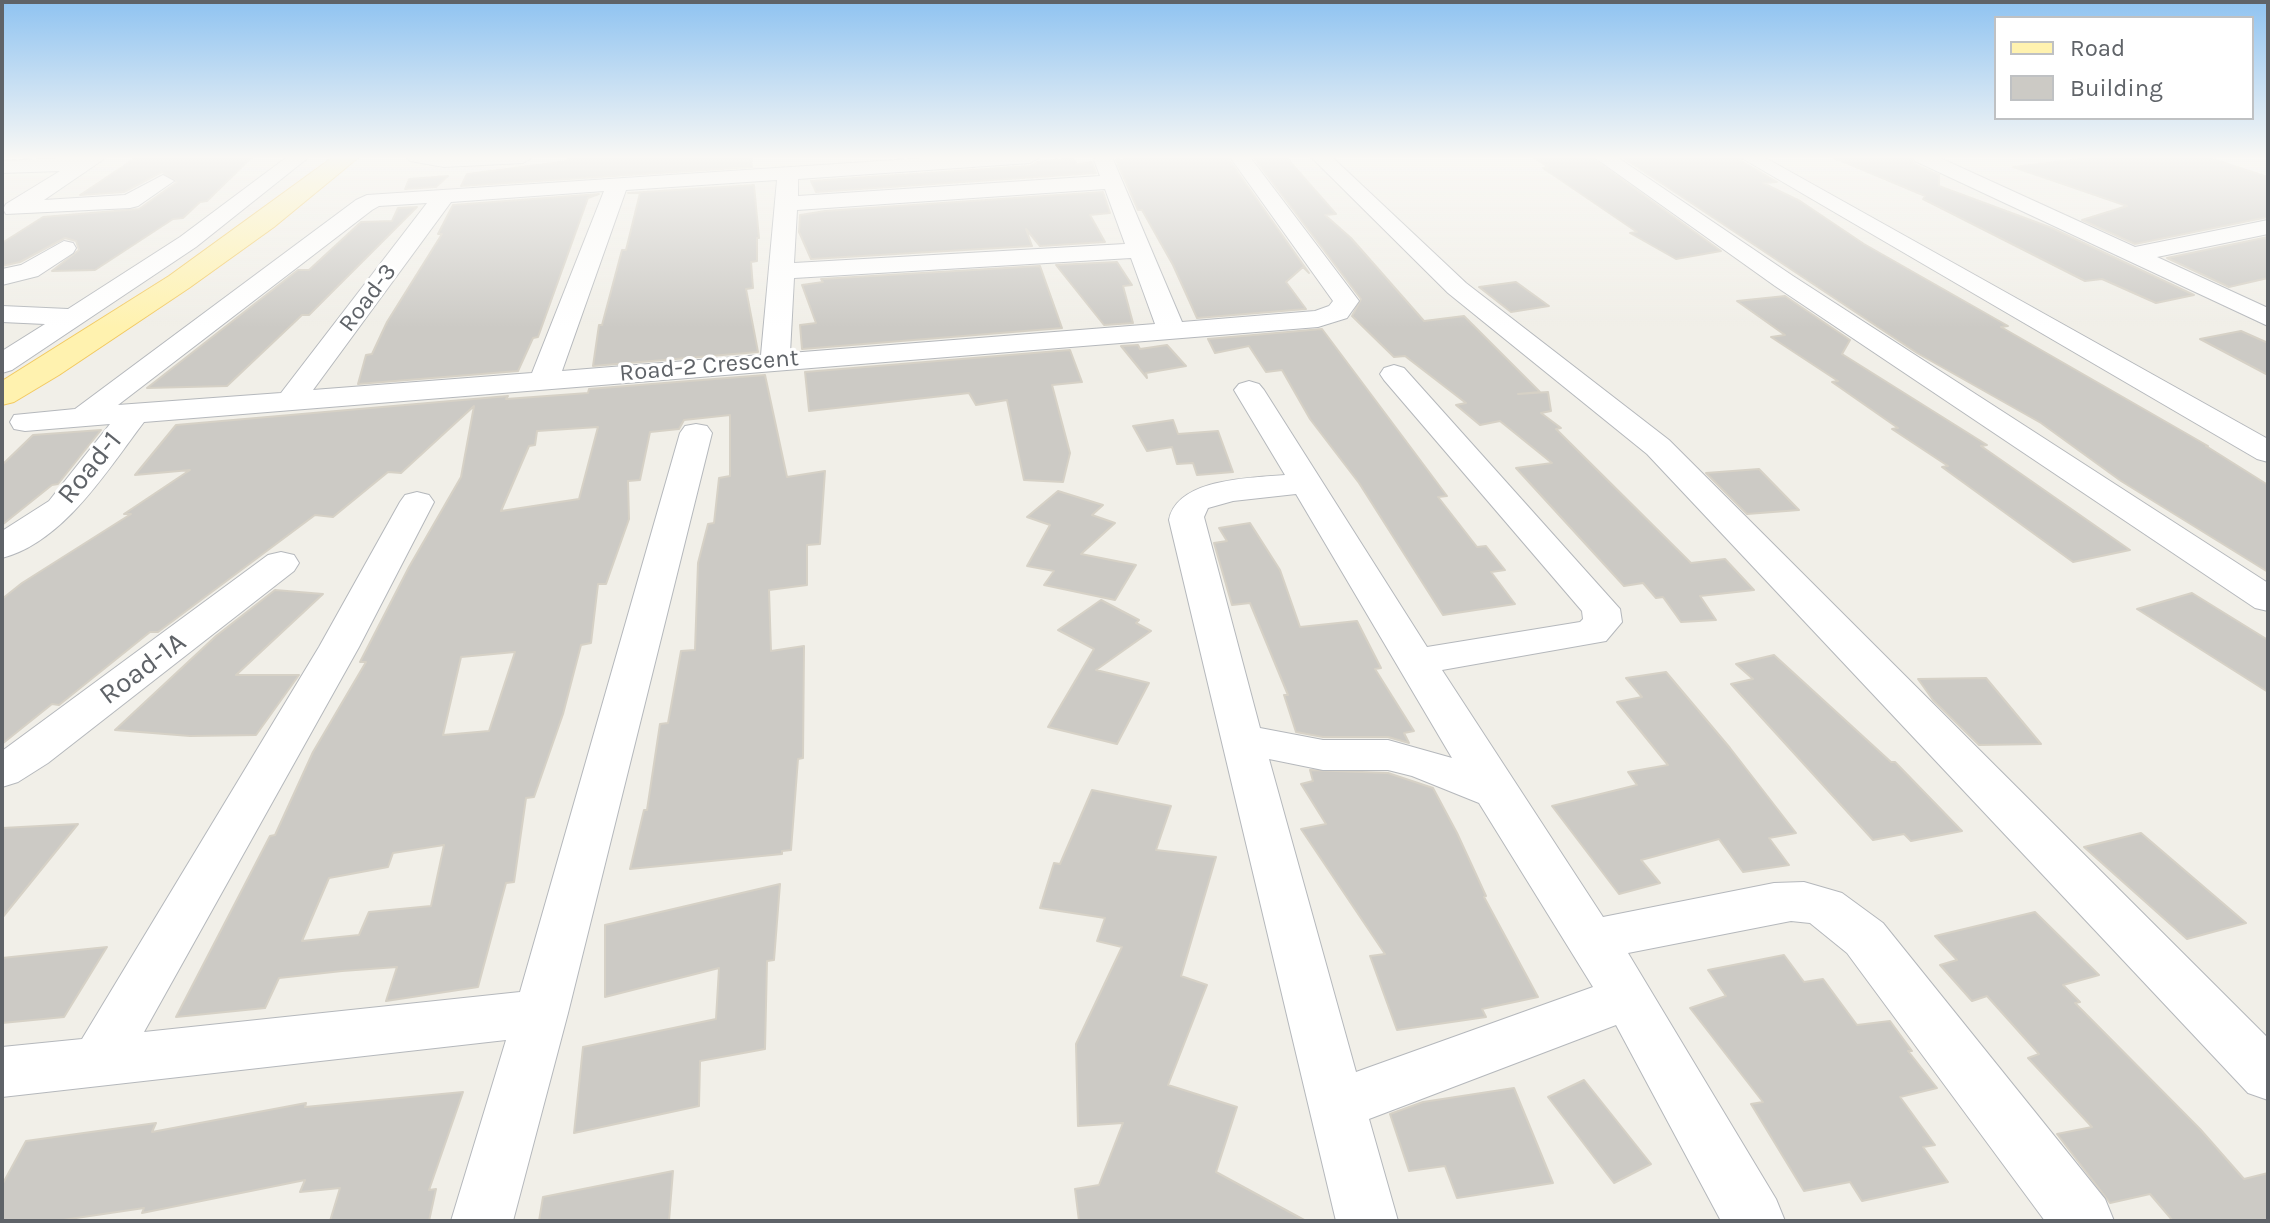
<!DOCTYPE html>
<html>
<head>
<meta charset="utf-8">
<style>
  body { margin:0 }
  #map { position:relative; width:2270px; height:1223px; overflow:hidden; background:#f1efe8; font-family:Karla,sans-serif }
  canvas { display:block }
  .frame { position:absolute; inset:0; border:4px solid #5f6368; pointer-events:none }
  .legend { position:absolute; left:1994px; top:16px; width:260px; height:104px; box-sizing:border-box; background:#fff; border:2px solid #bfc1c3; margin:0; padding:10px 14px; list-style:none; font-size:24px; color:#5f6368 }
  .legend li { display:flex; align-items:center; gap:16px; height:40px }
  .legend b { width:40px; border:2px solid #bfc1c3 }
</style>
</head>
<body>
<div id="map">
<canvas width="2270" height="1223"></canvas>
<div class="frame"></div>
<ul class="legend">
<li><b style="height:10px;background:#fff2af"></b>Road</li>
<li><b style="height:22px;background:#cccac5"></b>Building</li>
</ul>
</div>
<script>
const c = document.querySelector('canvas').getContext('2d');
c.lineJoin = 'round';
function fill(path, color) { c.fillStyle = color; c.fill(path, 'evenodd'); }
function strokePath(path, color, width, dash) { c.strokeStyle = color; c.lineWidth = width; c.lineCap = dash ? 'butt' : 'round'; c.setLineDash(dash || []); c.stroke(path); }
function write(font, color, halo, rows, align = 'center') {
  c.font = font + ' Karla,sans-serif'; c.lineWidth = 6; c.setLineDash([]); c.textBaseline = 'middle'; c.strokeStyle = halo; c.fillStyle = color; for (const [text, x, y, turn = 0] of rows) {
    c.save(); c.translate(x, y); c.rotate((+turn || 0) * Math.PI / 180); c.textAlign = isNaN(turn) ? turn : align; if (halo) c.strokeText(text, 0, 0); c.fillText(text, 0, 0); c.restore();
  }
}
const building = new Path2D(`
  M137 157H252L207 201 200 202 183 218 173 219 95 270 52 271 79 250 76 241 65 238 20 262 2 266V243L43 217 139 209 177 182 162 172 124 192 80 195Z
  M569 157H751L752 167 461 186 467 174 568 161Z
  M1146 157H1227L1309 273 1303 267 1286 282 1306 309 1197 318 1173 265 1142 210H1138L1116 160Z
  M1253 157H1286L1336 214 1325 215 1351 238 1424 321 1464 316 1540 392 1518 394 1548 392 1551 411 1541 413 1561 428 1556 429 1691 563 1725 559 1754 590 1700 596 1716 620 1681 622 1663 597 1656 598 1643 583 1624 586 1516 468 1552 463 1500 421 1480 425 1456 405 1466 403 1405 356 1394 357 1352 316 1361 299Z
  M1533 157H1591L1721 251 1676 259 1630 233 1637 232 1543 168 1548 167Z
  M1622 157H1735L1777 182 1763 183 1800 201 1864 244 2008 326 2001 327 2208 446H2206L2268 485V572L2121 481 2041 423 1917 353Z
  M1832 157H1909L1914 164 1939 175V186L2052 228 2194 295 2156 303 2102 279 2085 281 1923 199 1925 196Z
  M2097 157H2206L2268 177V217L2135 244 2082 220 2127 206 2013 167Z
  M1072 158 1077 164 1092 162 1096 173 816 192 811 181 1030 166 1038 162Z
  M448 176 436 187 405 189 409 179Z
  M754 185 759 238H757V261L751 262 753 288 746 289 758 352 593 366 599 325H602L622 250H626L640 193H628Z
  M1103 192 1110 213 1090 215 1105 242 1040 246 1026 229 1032 246 811 259 799 232 800 215 825 211Z
  M599 194 588 198 538 337 533 338 518 371 358 384 366 355 372 354 387 322 442 234H438L453 205Z
  M417 207 309 315H302L227 386 147 388 298 270H309L361 222 392 221 398 208Z
  M2268 237V278L2229 287 2167 258Z
  M1117 262 1132 285 1123 286 1133 323 1104 325 1056 265Z
  M1040 266 1062 328 802 349 800 325 816 323 802 285 823 282 821 279Z
  M1516 282 1549 306 1511 312 1479 287Z
  M1785 296 1850 340 1842 354 1987 445 1981 446 2130 550 2073 562 1942 467 1948 466 1892 429 1898 428 1832 382 1838 381 1771 337 1785 335 1737 301Z
  M1322 329 1447 496 1438 497 1477 547 1486 546 1505 570 1491 572 1515 604 1443 615 1359 483 1310 419 1282 370 1266 372 1249 346 1215 353 1208 339Z
  M2241 331 2268 343V375L2200 339Z
  M1138 345 1140 349 1167 345 1186 366 1146 373 1147 378 1121 346Z
  M1070 350 1082 382 1052 385 1070 453 1063 482 1024 480 1007 400 976 405 969 393 809 411 805 372Z
  M765 375 787 477 825 471 820 544 807 545V585L769 590 771 651 804 646 803 758 798 759 791 850 782 851V854L630 869 644 810H647L660 724 668 723 681 651 695 650 698 563 708 524 714 523 719 478 730 476V415L684 420 679 429 650 432 640 480 628 481 629 519 606 584H598L591 643 581 645 563 714 534 797 526 798 514 882 506 883 478 987 386 1001 397 967 342 971 279 978 265 1008 176 1017 270 836 275 835 313 752 366 662H360L409 567 461 477 474 406 401 473 388 472 333 517 315 515 158 632H150L59 705 52 704 2 744V599L22 583 131 514H124L190 470 135 475 176 425 508 396 506 399 588 393 589 389ZM598 427 579 499 501 511 529 446 535 445 537 431ZM515 652 489 731 443 735 461 657ZM444 845 431 906 369 912 359 935 302 941 329 878 388 867 393 853Z
  M1173 420 1178 434 1218 431 1233 472 1197 475 1193 463 1177 464 1172 447 1147 451 1133 426Z
  M101 430 58 484 52 485 2 525V465L33 435Z
  M1759 469 1799 510 1747 514 1706 473Z
  M1058 491 1103 505 1092 515 1115 523 1081 554 1136 565 1115 600 1044 585 1054 571 1027 566 1050 525 1027 517Z
  M1250 523 1280 570 1300 627 1357 621 1381 668 1375 669 1414 731 1404 733 1409 743 1388 737H1323L1296 732 1284 695H1288L1250 603 1232 605 1214 543 1227 541 1219 528Z
  M275 590 323 594 236 675H299L256 735 190 736 115 730 216 636Z
  M2192 593 2268 640V692L2137 609Z
  M1101 600 1139 620 1136 623 1151 631 1096 670 1149 683 1117 744 1048 727 1094 649 1058 630Z
  M1774 655 1891 762H1895L1962 831 1911 841 1904 834 1873 840 1731 684 1753 679 1736 664Z
  M1666 672 1730 748 1796 833 1769 838 1789 865 1743 872 1719 839 1641 860 1660 883 1619 894 1552 806 1637 785 1628 772 1668 765 1617 702 1642 697 1626 678Z
  M1986 678 2041 744 1979 745 1933 700 1918 679Z
  M1310 770 1388 773 1433 788 1457 833 1486 896 1484 897 1538 997 1482 1009 1486 1017 1397 1030 1370 956 1385 954 1301 829 1326 824 1301 784 1313 781Z
  M1092 790 1171 806 1156 850 1216 857 1181 976 1207 985 1168 1085 1237 1107 1216 1172 1306 1221H1079L1075 1189 1099 1185 1123 1123 1078 1126 1076 1044 1122 947 1097 941 1105 918 1040 908 1054 863 1060 864Z
  M78 824 2 918V828Z
  M2141 833 2246 923 2187 939 2084 847Z
  M780 884 774 960 767 961 765 1049 700 1061 699 1106 574 1133 583 1047 716 1019 719 968 605 997V925Z
  M2035 912 2099 975 2063 985 2080 1002 2075 1003 2200 1129 2244 1179 2268 1173V1221H2173L2150 1194 2110 1203 2057 1134 2092 1127 2028 1058 2039 1054 1987 996 1972 1001 1940 965 1957 960 1935 936Z
  M107 947 64 1017 2 1023V958Z
  M1784 955 1804 982 1823 979 1857 1025 1890 1021 1912 1051H1908L1937 1088 1900 1097 1935 1145 1923 1147 1948 1182 1862 1201 1850 1182 1804 1191 1751 1104 1763 1102 1690 1008 1726 996 1708 970Z
  M1584 1080 1651 1164 1614 1183 1548 1097Z
  M1514 1088 1553 1183 1457 1198 1445 1166 1409 1171 1390 1114 1423 1102Z
  M463 1092 429 1190 436 1189 429 1221H330L340 1188 300 1192 305 1180 142 1213 144 1208 56 1221H2V1185L26 1141 156 1123 152 1132 306 1103 305 1107Z
  M673 1171 669 1221H539L543 1197Z`);
fill(building, '#cccac5');
strokePath(building, '#d6d1c6', 2);
const minor = new Path2D(`
  M83 157H107L44 200 125 195 163 175 174 181 138 206 130 208 6 214 3 209 6 204 60 171 2 173V161Z
  M287 157H309L196 247 12 370 2 373V351L45 324 2 322V306L68 309 180 237Z
  M407 157H533L523 163 444 167 410 161Z
  M942 157H1040L1030 163 798 179V196L1100 176 1094 160 1096 157H1112L1182 322 1315 311 1329 306 1333 301 1230 157H1250L1359 301 1347 318 1318 327 144 422C108 469 64 542 2 558V531L49 501 110 424 25 431 14 429 10 422 14 415 75 409 356 200 367 195ZM777 180 761 355 562 371 626 190ZM1105 189 1125 244 794 263 797 210ZM604 191 532 373 313 390 451 202ZM427 203 281 393 118 405 372 210 379 206ZM1131 258 1155 324 790 353 794 278Z
  M1311 157H1332L1466 283 1669 440 2268 1038V1100L2248 1093 1647 454 1448 293Z
  M1594 157H1617L1793 276 2268 583V611L2255 608 1775 286Z
  M1740 157H1764L2268 439V462L2257 459Z
  M1912 157H1938L2135 247 2268 220V234L2157 257 2268 308V326L1915 161Z
  M64 241 73 243 76 248 73 253 38 276 2 285V269L21 265Z
  M1394 365 1404 368 1620 609 1622 622 1606 641 1442 670 1603 917 1774 883 1804 882 1842 893 1883 923 2105 1199 2114 1221H2045L1847 953 1810 923 1791 921 1628 953 1776 1199 1785 1221H1721L1616 1025 1369 1119 1398 1221H1336L1169 520C1177 478 1251 478 1285 475L1234 390 1239 384 1249 381 1259 384 1264 390 1427 647 1580 622 1583 619 1582 611 1384 380 1380 374 1384 368ZM1296 494 1452 758 1388 740H1323L1260 728 1204 517 1208 508 1233 501ZM1269 759 1323 770H1388L1412 776 1479 803 1593 987 1356 1072Z
  M696 424 707 426 712 433 568 1013 513 1221H451L506 1040 2 1097V1047L82 1039 319 647 400 502 405 495 417 492 429 495 434 502 359 647 144 1032 520 992 680 433 685 426Z
  M281 552 294 555 299 563 294 571 48 763 18 782 2 787V751L268 555Z`);
const major = new Path2D(`
  M333 157H359L274 227 189 288 59 375 14 402 2 405V381L169 276Z`);
strokePath(minor, '#b5b8bc', 2);
strokePath(major, '#f2c960', 2);
fill(minor, '#fff');
fill(major, '#fff2af');
const sky = c.createLinearGradient(0, 0, 0, 328);
sky.addColorStop(0, '#8fc3f1');
sky.addColorStop(0.48, '#f9f8f5');
sky.addColorStop(1, '#f9f8f500');
c.fillStyle = sky;
c.fillRect(0, 0, 2270, 328);
write('24px', '#5f6368', '#fff', [
  ["Road-3",368,298,-53],
  ["Road-2 Crescent",709,366,-5]
]);
write('28px', '#5f6368', '#fff', [
  ["Road-1",90,468,-51],
  ["Road-1A",143,669,-37]
]);
</script>
</body>
</html>
